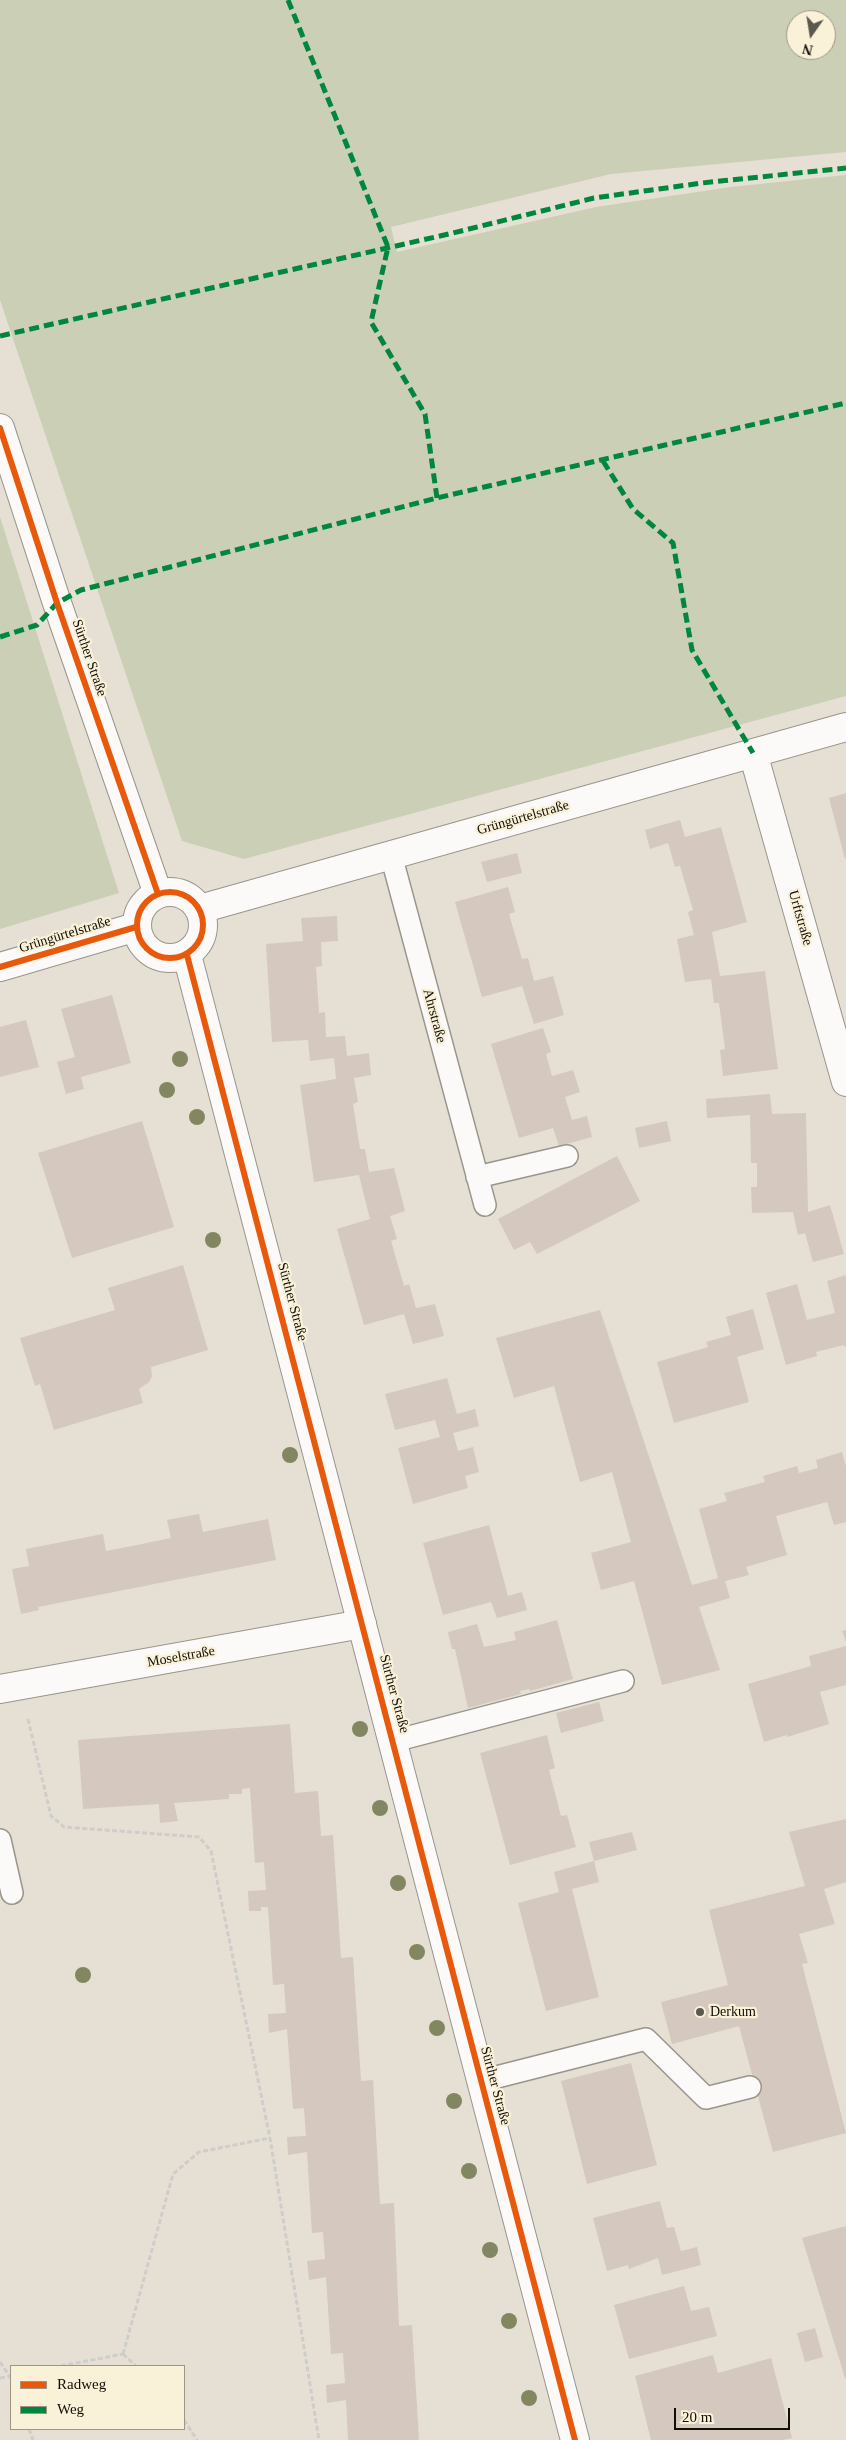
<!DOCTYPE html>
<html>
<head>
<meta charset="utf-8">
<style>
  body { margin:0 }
  #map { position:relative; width:846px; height:2440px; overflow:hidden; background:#e5e0d3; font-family:"Times New Roman",serif }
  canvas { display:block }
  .legend { position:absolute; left:10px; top:2365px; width:175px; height:65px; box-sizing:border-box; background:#faf1d9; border:1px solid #9d9685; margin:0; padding:6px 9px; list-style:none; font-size:15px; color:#110e06 }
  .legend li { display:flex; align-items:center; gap:10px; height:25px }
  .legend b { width:25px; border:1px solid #9d9685 }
  .north { position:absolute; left:786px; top:10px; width:50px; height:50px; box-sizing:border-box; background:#faf1d9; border:1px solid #9d9685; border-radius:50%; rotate:193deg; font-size:14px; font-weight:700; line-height:20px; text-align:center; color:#110e06 }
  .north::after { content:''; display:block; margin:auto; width:18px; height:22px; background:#5b584e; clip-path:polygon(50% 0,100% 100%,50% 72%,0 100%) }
  .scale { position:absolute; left:674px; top:2408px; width:116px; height:22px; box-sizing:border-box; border:2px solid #110e06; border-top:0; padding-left:6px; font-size:15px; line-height:18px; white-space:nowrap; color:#110e06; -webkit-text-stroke:4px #faf1d9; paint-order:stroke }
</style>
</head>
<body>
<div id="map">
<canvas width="846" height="2440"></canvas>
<ul class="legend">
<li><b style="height:6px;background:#e8590c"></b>Radweg</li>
<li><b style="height:6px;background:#00873e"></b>Weg</li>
</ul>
<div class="north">N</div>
<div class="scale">20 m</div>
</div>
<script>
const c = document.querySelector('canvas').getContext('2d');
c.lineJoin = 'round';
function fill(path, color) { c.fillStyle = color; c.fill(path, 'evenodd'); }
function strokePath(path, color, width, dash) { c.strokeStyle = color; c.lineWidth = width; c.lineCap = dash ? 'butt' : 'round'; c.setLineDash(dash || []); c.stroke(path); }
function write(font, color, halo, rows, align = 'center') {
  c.font = font + ' "Times New Roman",serif'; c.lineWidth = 4.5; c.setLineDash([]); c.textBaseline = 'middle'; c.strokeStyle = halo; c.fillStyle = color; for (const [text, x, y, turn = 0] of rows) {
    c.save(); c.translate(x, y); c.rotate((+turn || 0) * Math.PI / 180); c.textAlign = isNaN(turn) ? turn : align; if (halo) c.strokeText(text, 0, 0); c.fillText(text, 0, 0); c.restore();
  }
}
fill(new Path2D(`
  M0 0H846V152L611 174 391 227 397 252 596 207 731 187 846 175V696L244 859 182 841 0 300ZM796 20H826V50H796Z
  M0 517 119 893 0 929Z`), '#cbcfb5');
fill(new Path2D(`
  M846 793V859H845L829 798Z
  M680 820 685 837 721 827 747 922 712 932 720 976 765 971 778 1069 723 1076 720 1050 725 1049 719 1003H714L711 979 685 982 677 939 694 935 688 912 693 910 680 866 675 867 668 843 650 849 645 830Z
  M517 853 522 873 487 882 481 862Z
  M508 887 515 912 509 914 522 959 528 958 534 981 553 976 564 1015 534 1024 522 986 482 997 455 902Z
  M337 916 338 941 321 942 322 966 316 967 319 1013 325 1012 326 1037 345 1036 347 1056 369 1053 371 1075 354 1078 358 1102 353 1104 360 1149H365L369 1172 394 1168 405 1211 390 1216 397 1239 391 1241 404 1286 409 1284 416 1308 435 1304 444 1336 413 1344 404 1314 364 1325 337 1229 370 1219 359 1175 314 1182 300 1085 336 1079 334 1058 310 1061 308 1040 272 1042 266 944 303 941 301 918Z
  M112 995 131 1063 81 1077 84 1089 66 1094 57 1062 75 1057 61 1009Z
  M26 1020 39 1067 0 1077V1027Z
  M543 1028 551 1052 546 1054 552 1076 573 1070 580 1092 565 1097 572 1120 587 1116 592 1137 559 1146 553 1128 519 1138 491 1044Z
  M770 1094 772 1114 806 1113 808 1212 830 1205 844 1254 813 1262 805 1233 798 1235 793 1212 752 1213 751 1187H757V1163H751L750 1115 707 1118 706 1099Z
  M142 1121 174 1227 72 1258 38 1153Z
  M667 1121 671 1141 639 1148 635 1128Z
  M617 1156 640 1201 537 1254 530 1242 514 1250 498 1219Z
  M183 1265 208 1350 151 1367 152 1376 149 1382 139 1389 143 1403 54 1430 40 1384 35 1386 20 1338 115 1310 108 1288Z
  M846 1275V1348L844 1345 816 1352 817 1356 786 1365 766 1293 797 1284 807 1320 835 1313 827 1281Z
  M753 1309 764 1349 737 1357 749 1402 674 1423 657 1362 708 1347 706 1342 731 1335 726 1317Z
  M600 1310 692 1585 718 1578 699 1509 727 1501 724 1493 765 1482 763 1476 797 1466 799 1473 818 1468 816 1460 842 1452 846 1466V1522L834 1525 827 1502 776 1516 787 1555 746 1567 749 1575 725 1581 730 1598 699 1607 720 1670 662 1685 634 1581 601 1590 591 1553 631 1542 612 1472 580 1482 554 1386 514 1398 496 1338Z
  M447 1378 457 1414 475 1409 479 1426 453 1433 458 1451 473 1447 479 1472 465 1476 468 1488 413 1504 398 1448 440 1437 435 1420 395 1430 385 1394Z
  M199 1514 203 1532 268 1519 276 1560 38 1607 39 1610 21 1614 12 1569 29 1566 26 1549 103 1534 106 1551 137 1545 171 1538 167 1520Z
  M489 1525 508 1596 522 1592 527 1610 497 1618 491 1602 443 1615 423 1543Z
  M557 1620 573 1679 530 1691 529 1689 520 1691 521 1694 468 1708 455 1649H452L448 1632 477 1624 484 1647 516 1640 514 1632Z
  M846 1630V1642L842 1631Z
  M846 1646V1685L820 1692 829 1724 787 1737V1735L764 1742 748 1684 811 1666 809 1656Z
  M599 1702 604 1721 561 1733 556 1713Z
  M290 1724 295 1793 318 1791 321 1836 333 1835 341 1958 353 1957 361 2081 373 2080 380 2204 394 2203 399 2326 412 2325 419 2440H348L346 2400 327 2403 326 2385 345 2383 343 2353 331 2354 326 2277 309 2280 307 2261 325 2259 323 2232 312 2233 307 2152 288 2155 287 2137 306 2136 304 2108 293 2109 287 2029 269 2033 268 2014 286 2013 284 1984 273 1985 268 1907H261V1911H249L248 1891 266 1890 264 1862 255 1863 250 1788 242 1789V1794H229V1799L174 1803 178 1821 160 1823 159 1804 83 1809 78 1740Z
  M547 1735 555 1768 549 1770 561 1816 567 1815 576 1847 510 1865 480 1753Z
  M846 1819V1882L824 1889 835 1924 799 1934 808 1963 802 1964 846 2133 773 2152 739 2026 672 2044 661 2002 728 1985 709 1910 805 1886 789 1832Z
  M632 1832 637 1850 594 1861 589 1842Z
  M594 1861 599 1882 572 1889 599 1997 546 2011 518 1903 559 1892 554 1872Z
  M631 2063 657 2165 587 2184 561 2081Z
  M660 2201 667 2228 674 2227 681 2251 697 2247 701 2265 662 2275 658 2258 629 2269 628 2265 607 2271 593 2218Z
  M846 2226V2378H845L802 2238Z
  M684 2286 691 2311 709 2307 717 2336 629 2359 614 2305Z
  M815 2328 823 2357 805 2362 797 2333Z
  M713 2355 718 2373 771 2358 792 2438 783 2440H651L635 2376Z`), '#d5c8be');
const service = new Path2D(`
  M391 855 485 1205
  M477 1177 567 1156
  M394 1741 623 1681
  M0 1840 12 1893
  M481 2081 646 2039 706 2098 750 2087`);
const minor = new Path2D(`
  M753 753 846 1082
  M200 909 846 727
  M0 967 136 927
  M0 1689 362 1624`);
const tertiary = new Path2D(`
  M0 428 57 603 158 894
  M137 925a33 33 0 1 1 66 0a33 33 0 1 1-66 0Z
  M187 955 575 2440`);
strokePath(service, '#99958c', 24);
strokePath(minor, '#99958c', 30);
strokePath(tertiary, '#99958c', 30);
strokePath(new Path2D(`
  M28 1719 51 1816 64 1827 199 1837 211 1851 270 2138 319 2440
  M123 2354 173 2174 199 2152 270 2138
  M123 2354 136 2366
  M0 2362 11 2378
  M61 2366 123 2354
  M0 2378 11 2376
  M184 2420 197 2440
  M29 2429 33 2440`), '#cfcdca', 3, [5, 2.5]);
strokePath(service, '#fbfaf8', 21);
strokePath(minor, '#fbfaf8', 28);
strokePath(tertiary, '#fbfaf8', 28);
strokePath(new Path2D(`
  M288 0 388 247 371 322 425 414 437 498
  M0 336 453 233 594 198 702 183 846 168
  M603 461 633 509 673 543 692 650 753 753
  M0 637 37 625 57 603 81 590 437 498 846 403`), '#00873e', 5, [10, 5]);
strokePath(new Path2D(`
  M0 428 57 603 158 894
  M137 925a33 33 0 1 1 66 0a33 33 0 1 1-66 0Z
  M187 955 575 2440
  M0 967 136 927`), '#e8590c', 6);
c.fillStyle = '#828761';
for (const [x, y] of [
  [180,1059],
  [167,1090],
  [197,1117],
  [213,1240],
  [290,1455],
  [360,1729],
  [380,1808],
  [398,1883],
  [417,1952],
  [83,1975],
  [437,2028],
  [454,2101],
  [469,2171],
  [490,2250],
  [509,2321],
  [529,2398]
]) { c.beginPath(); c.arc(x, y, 8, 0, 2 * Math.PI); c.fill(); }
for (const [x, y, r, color] of [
  [700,2012,5,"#5b584e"]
]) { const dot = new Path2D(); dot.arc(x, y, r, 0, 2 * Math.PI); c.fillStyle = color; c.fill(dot); strokePath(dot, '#faf1d9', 2); }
write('14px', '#110e06', '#faf1d9', [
  ["Sürther Straße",89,658,71],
  ["Grüngürtelstraße",523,818,-16],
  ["Urftstraße",800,918,74],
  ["Grüngürtelstraße",65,935,-17],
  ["Ahrstraße",434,1016,75],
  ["Sürther Straße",292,1302,75],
  ["Moselstraße",181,1657,-10],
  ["Sürther Straße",394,1694,75],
  ["Sürther Straße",495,2086,75]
]);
write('14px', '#110e06', '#faf1d9', [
  ["Derkum",710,2012]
], 'left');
</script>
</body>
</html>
